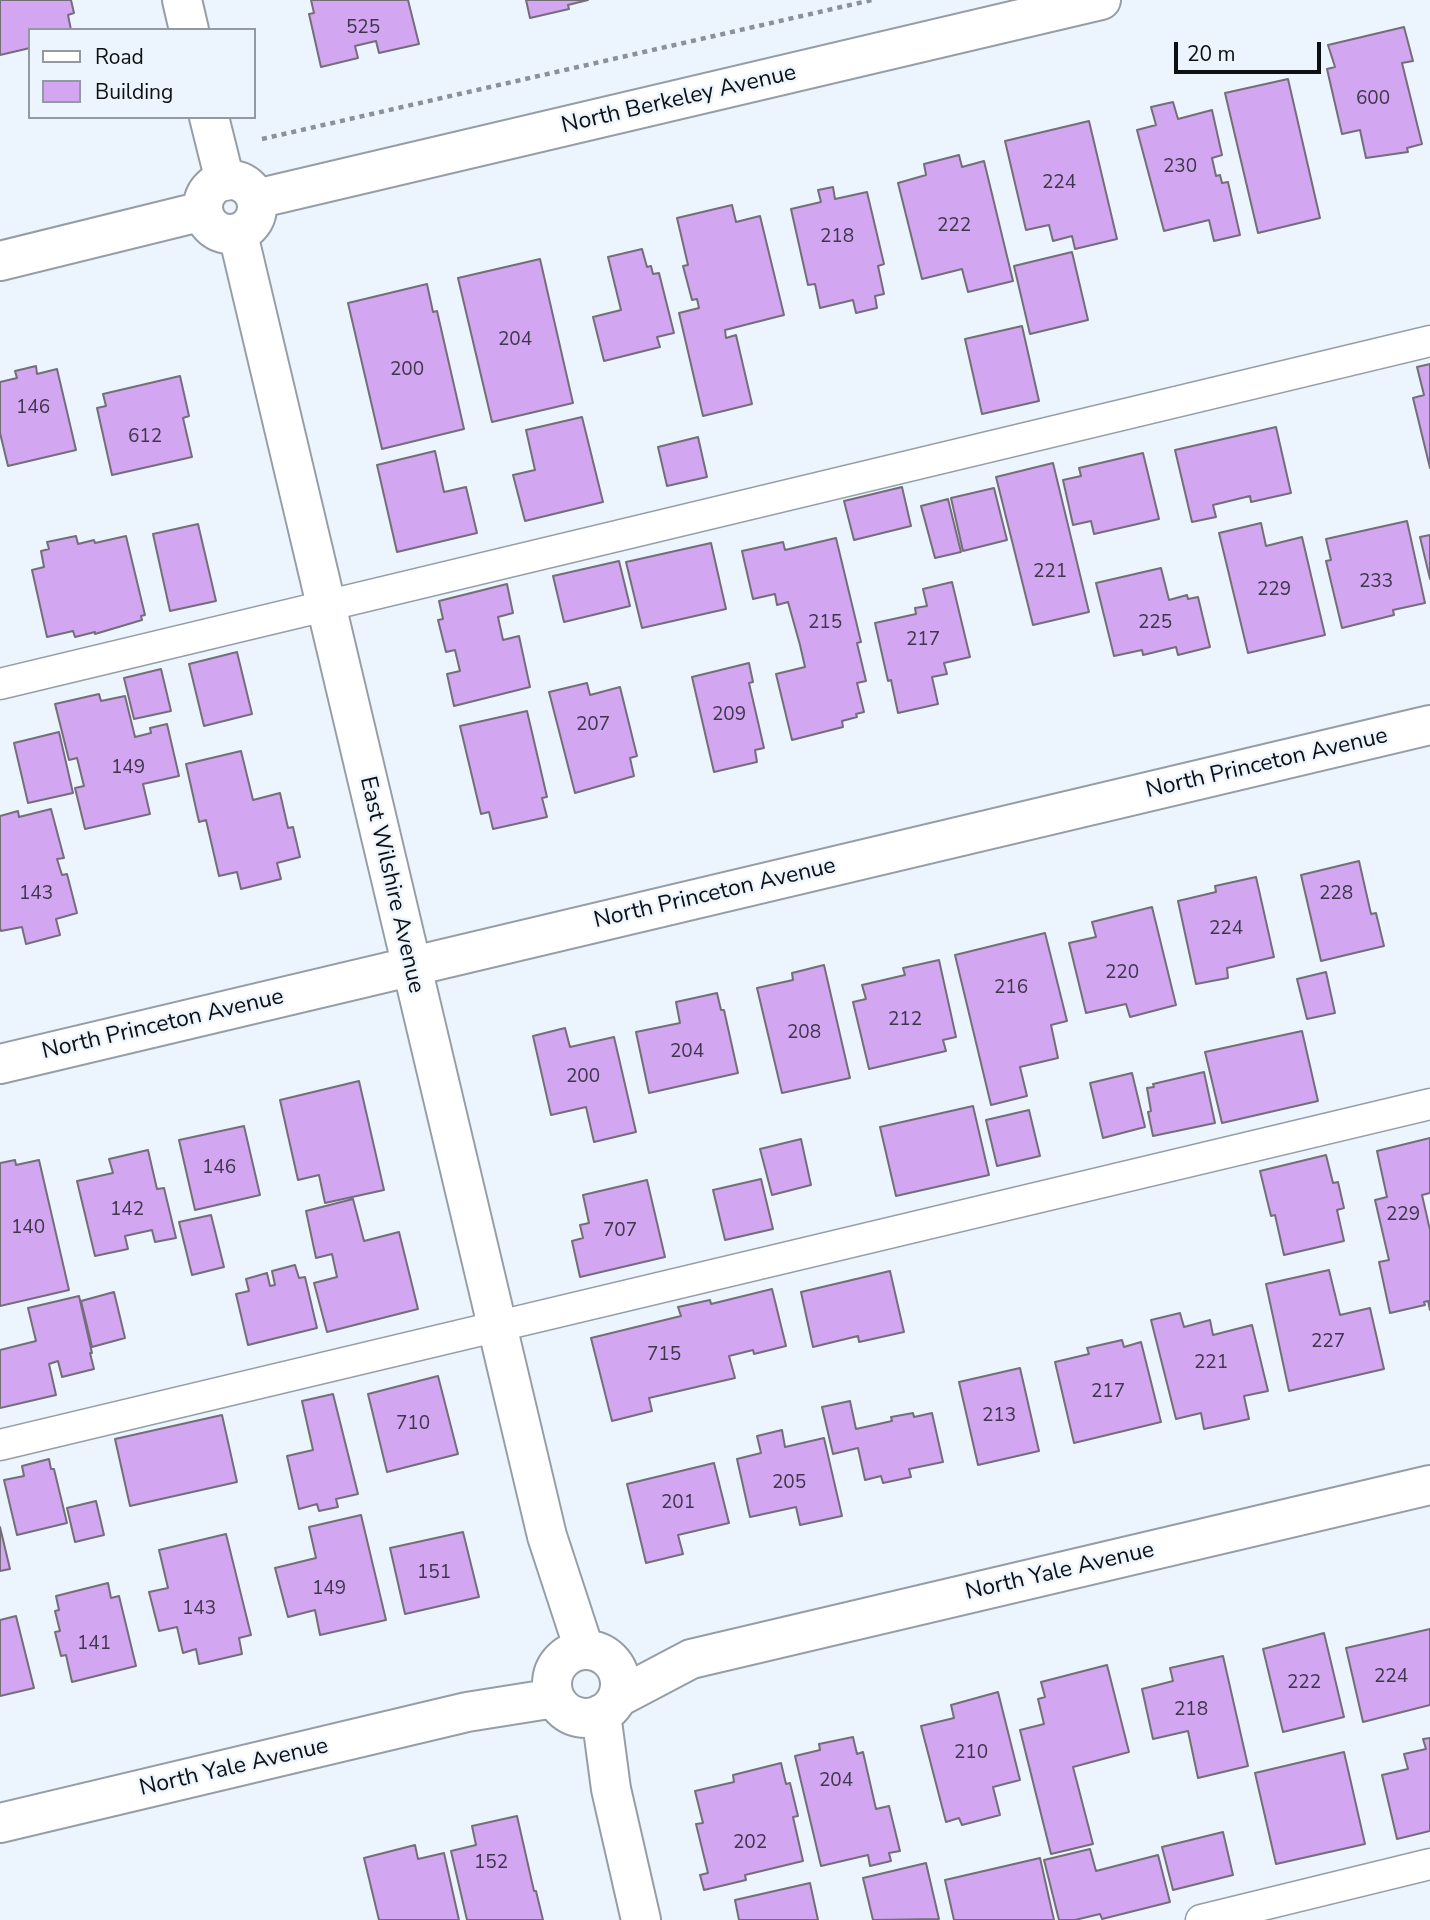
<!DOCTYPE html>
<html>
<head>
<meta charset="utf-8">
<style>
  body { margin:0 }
  #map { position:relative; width:1430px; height:1920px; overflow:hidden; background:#ecf5fe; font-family:"Nunito Sans",sans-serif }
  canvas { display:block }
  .legend { position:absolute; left:28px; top:28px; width:228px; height:91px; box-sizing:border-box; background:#ecf5fe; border:2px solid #9399a0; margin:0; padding:9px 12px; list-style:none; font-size:21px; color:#0d1012 }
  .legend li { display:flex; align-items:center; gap:14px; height:35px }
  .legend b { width:35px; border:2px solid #9399a0 }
  .scale { position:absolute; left:1174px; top:42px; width:147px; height:32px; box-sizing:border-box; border:4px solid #0d1012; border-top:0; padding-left:9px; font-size:21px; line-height:24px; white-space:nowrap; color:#0d1012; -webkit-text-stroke:5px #ecf5fe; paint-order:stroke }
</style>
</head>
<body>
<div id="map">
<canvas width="1430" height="1920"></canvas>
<ul class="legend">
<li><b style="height:9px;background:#fff"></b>Road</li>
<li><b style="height:19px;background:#d2a6f1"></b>Building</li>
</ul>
<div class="scale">20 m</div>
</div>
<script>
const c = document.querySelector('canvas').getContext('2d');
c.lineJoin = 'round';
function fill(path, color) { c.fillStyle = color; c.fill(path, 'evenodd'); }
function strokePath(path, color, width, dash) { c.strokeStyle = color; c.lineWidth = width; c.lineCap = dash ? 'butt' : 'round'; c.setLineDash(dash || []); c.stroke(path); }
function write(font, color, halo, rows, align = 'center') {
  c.font = font + ' "Nunito Sans",sans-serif'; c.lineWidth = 5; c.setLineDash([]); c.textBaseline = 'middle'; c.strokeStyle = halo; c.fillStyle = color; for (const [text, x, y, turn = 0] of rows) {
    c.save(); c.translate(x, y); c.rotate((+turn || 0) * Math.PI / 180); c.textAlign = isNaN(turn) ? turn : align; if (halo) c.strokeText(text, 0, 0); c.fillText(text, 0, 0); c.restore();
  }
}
const building = new Path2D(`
  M0 0H71L74 13 68 15 71 30H30V48L0 55Z
  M311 0H408L419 44 379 53 376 41 355 46 358 58 321 67 309 14 314 13Z
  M526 0H588L568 5 569 9 530 18Z
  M1404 27 1413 61 1402 63 1422 144 1407 148 1408 152 1366 158 1360 130 1342 134 1327 69 1335 67 1328 45Z
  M1288 79 1320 218 1258 233 1225 93Z
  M1173 102 1178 119 1212 110 1222 155 1212 158 1216 176 1220 175 1222 183 1228 182 1240 235 1214 241 1209 220 1164 231 1137 130 1156 125 1151 107Z
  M1089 121 1117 239 1075 249 1072 236 1053 241 1049 225 1026 230 1005 141Z
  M959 155 962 167 984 161 1013 281 968 292 962 269 922 279 898 183 926 175 924 164Z
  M833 187 835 199 867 192 884 264 878 266 884 294 875 296 877 308 856 313 853 300 820 308 815 284 808 285 791 209 821 202 818 190Z
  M732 205 736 222 760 216 784 315 725 330 726 338 736 335 752 404 703 416 679 313 699 308 697 299 692 300 683 266 688 265 677 218Z
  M642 249 647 267 651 266 653 274 659 273 674 333 657 337 660 347 604 361 593 317 621 310 608 257Z
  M1072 252 1088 320 1030 334 1014 266Z
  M540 259 573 403 492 422 458 278Z
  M427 284 433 312 437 311 464 429 382 449 348 303Z
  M1022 326 1039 401 982 414 965 339Z
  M1430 364V468L1413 398 1424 395 1417 367Z
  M36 366 37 374 57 369 76 450 8 466 0 433V382L17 378 15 371Z
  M180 376 189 416 183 418 192 457 112 475 97 408 106 406 103 394Z
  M582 417 603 502 525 521 513 475 535 470 526 430Z
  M1276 427 1291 493 1251 502 1250 496 1213 505 1216 517 1192 522 1175 450Z
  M698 437 707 477 667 486 658 447Z
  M435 451 444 492 466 487 477 533 397 552 377 465Z
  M1143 453 1159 519 1094 534 1091 521 1073 525 1063 480 1081 476 1079 468Z
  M1053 463 1089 612 1033 625 996 477Z
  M902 487 911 526 854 540 844 501Z
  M994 488 1007 540 963 551 951 498Z
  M948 499 961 552 935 558 921 506Z
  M1407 521 1425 603 1393 610 1394 615 1342 628 1326 561 1331 560 1326 539Z
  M1261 523 1266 546 1302 537 1325 635 1248 653 1219 533Z
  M198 524 216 601 170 611 153 534Z
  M1430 535V579L1420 537Z
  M76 536 78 544 94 540 95 543 126 536 145 615 141 616 142 620 95 634V632L75 637 73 631 47 637 32 570 44 567 41 551 49 549 47 542Z
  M836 538 861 642 857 643 866 681 857 683 864 712 856 714 857 717 842 721 843 727 792 740 776 674 805 667 800 645 788 602 777 605 775 594 753 599 742 551 783 542 785 550Z
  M711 543 726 609 642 628 626 562Z
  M619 561 630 606 564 622 553 576Z
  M1161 568 1169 600 1187 595 1188 599 1198 597 1210 647 1178 655 1176 647 1143 655 1142 650 1114 656 1096 583Z
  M952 582 970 657 944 663 947 674 932 677 938 704 898 713 891 680 888 681 875 623 916 614 915 608 927 606 923 589Z
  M507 584 513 613 498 617 503 640 519 636 530 687 454 706 447 674 460 671 455 650 446 652 438 620 443 619 439 601Z
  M237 652 252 714 204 726 189 664Z
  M749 663 753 682 749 683 764 748 755 750 757 762 714 772 692 677Z
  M161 669 171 711 134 719 124 678Z
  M587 683 590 695 620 687 637 756 630 758 634 776 575 793 549 692Z
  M99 694 101 701 125 696 135 737 151 733 150 728 167 724 179 776 143 784 150 814 85 829 75 788 84 786 77 758 69 760 55 704Z
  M527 711 547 797 542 798 547 817 493 829 489 812 481 814 460 726Z
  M59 732 73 793 28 803 14 743Z
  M241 751 253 800 280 793 288 828 293 827 300 857 277 863 281 879 241 889 237 872 219 876 206 820 199 822 186 764Z
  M51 809 64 858 57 859 62 875 67 874 77 913 56 919 60 935 26 944 22 927 1 931 0 928V816L18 811 19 817Z
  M1359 861 1371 914 1376 913 1384 946 1321 961 1301 875Z
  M1256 877 1274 957 1227 968 1228 978 1196 984 1178 901 1216 892 1215 886Z
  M1152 907 1176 1005 1130 1017 1126 1004 1086 1013 1069 943 1096 937 1092 922Z
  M1045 933 1067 1021 1051 1025 1058 1058 1020 1067 1027 1096 991 1105 955 955Z
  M939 960 956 1037 943 1040 946 1051 869 1069 853 1002 866 999 862 985 905 975 903 968Z
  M824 965 850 1078 782 1093 757 988 793 980 792 973Z
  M1326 972 1335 1013 1307 1019 1297 979Z
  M717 993 721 1010H724L738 1073 649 1093 636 1032 680 1023 676 1002Z
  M565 1028 570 1047 614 1037 636 1132 594 1142 586 1107 551 1115 533 1036Z
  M1302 1031 1318 1101 1222 1123 1205 1052Z
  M1204 1072 1215 1123 1153 1136 1148 1112 1151 1111 1147 1088 1154 1087 1153 1084Z
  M1132 1073 1145 1127 1103 1138 1090 1083Z
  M359 1081 384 1190 325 1203 319 1175 298 1180 280 1100Z
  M973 1106 989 1175 896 1196 880 1127Z
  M1029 1110 1040 1156 997 1166 986 1120Z
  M244 1126 260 1195 195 1210 179 1140Z
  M1430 1138V1193L1422 1195 1430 1230V1310L1428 1301 1424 1302 1425 1305 1390 1313 1379 1262 1389 1260 1375 1200 1387 1197 1377 1151Z
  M801 1139 811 1185 772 1195 760 1149Z
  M148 1150 157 1189 164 1188 176 1238 155 1242 152 1230 125 1236 128 1249 95 1256 77 1181 113 1173 109 1159Z
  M1326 1155 1333 1183 1338 1182 1344 1208 1337 1210 1344 1241 1284 1255 1275 1215 1271 1216 1260 1171Z
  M15 1160 16 1165 39 1160 69 1290 0 1306V1163Z
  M761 1179 773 1229 725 1240 713 1190Z
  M647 1180 665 1257 580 1277 572 1241 583 1238 580 1225 589 1223 583 1195Z
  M353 1199 364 1241 399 1232 418 1309 327 1332 314 1283 337 1277 332 1254 316 1258 306 1211Z
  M211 1215 224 1267 192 1275 179 1222Z
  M295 1265 299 1278 305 1277 317 1328 248 1345 236 1294 249 1291 246 1279 267 1273 270 1286 275 1285 272 1271Z
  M1329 1270 1340 1315 1370 1308 1384 1369 1289 1391 1266 1284Z
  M890 1271 904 1332 859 1342 858 1336 813 1347 801 1292Z
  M772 1289 786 1346 754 1354 753 1350 729 1356 735 1378 649 1398 652 1411 612 1421 591 1338 681 1316 678 1307 710 1300 711 1304Z
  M114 1292 125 1338 92 1347 81 1301Z
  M79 1296 92 1353H90L94 1369 62 1377 58 1361 49 1364 56 1395 0 1408V1350L36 1341 28 1308Z
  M1180 1313 1184 1327 1210 1320 1213 1335 1252 1325 1268 1391 1244 1396 1249 1419 1204 1429 1201 1413 1176 1419 1151 1320Z
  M1122 1340 1124 1347 1141 1342 1161 1422 1074 1443 1055 1362 1089 1354 1087 1348Z
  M1020 1368 1039 1451 978 1465 959 1382Z
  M438 1376 458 1454 387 1472 368 1394Z
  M333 1394 358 1494 336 1499 338 1507 319 1511 317 1504 299 1509 287 1456 313 1450 302 1401Z
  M850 1401 856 1429 892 1421 891 1417 913 1413 914 1417 932 1413 943 1462 909 1469 911 1477 883 1483 881 1476 865 1480 858 1448 833 1454 822 1407Z
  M222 1415 237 1482 130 1506 115 1439Z
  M782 1430 785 1447 824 1438 842 1516 800 1525 796 1507 750 1517 737 1459 761 1453 757 1436Z
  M49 1459 51 1469H54L67 1523 17 1535 4 1480 24 1476 22 1466Z
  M714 1463 729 1523 678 1535 683 1554 646 1563 627 1484Z
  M96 1501 104 1535 75 1542 67 1508Z
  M361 1515 386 1620 320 1635 315 1610 288 1617 275 1568 316 1558 309 1527Z
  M0 1527 10 1569 0 1571Z
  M463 1532 479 1597 405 1614 390 1548Z
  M226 1534 251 1635 239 1638 242 1654 199 1664 196 1649 183 1653 177 1627 159 1631 149 1592 168 1588 159 1550Z
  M108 1583 111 1598 119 1596 136 1666 72 1682 66 1655 61 1656 55 1632 60 1631 55 1611 59 1610 56 1596Z
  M16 1616 34 1688 0 1696V1620Z
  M1430 1629V1705L1363 1722 1346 1648Z
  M1324 1633 1344 1717 1283 1732 1263 1649Z
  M1223 1656 1248 1766 1198 1778 1188 1731 1153 1739 1142 1689 1173 1681 1170 1668Z
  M1107 1665 1129 1752 1073 1767 1093 1844 1051 1854 1020 1730 1044 1724 1038 1699 1045 1697 1041 1682Z
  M998 1692 1020 1780 993 1787 1000 1815 962 1825 959 1818 946 1822 921 1726 954 1718 951 1705Z
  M853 1737 857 1754 863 1752 876 1809 889 1806 900 1851 889 1853 891 1861 870 1866 868 1855 821 1866 795 1756 820 1750 819 1744Z
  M1430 1738V1831L1397 1839 1382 1775 1408 1769 1404 1754 1426 1749 1423 1739Z
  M1344 1752 1365 1844 1276 1864 1255 1773Z
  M781 1763 786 1784 790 1783 798 1816 793 1817 803 1861 745 1875 746 1880 704 1890 700 1875 708 1873 696 1824 703 1823 695 1791 734 1782 733 1775Z
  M517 1816 534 1891H536L543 1920H467L451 1851 476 1845 472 1826Z
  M1223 1832 1233 1875 1173 1890 1162 1847Z
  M415 1845 418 1859 444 1853 459 1920H379L364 1858Z
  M1090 1849 1096 1871 1158 1855 1170 1902 1102 1919 1100 1914 1075 1920H1059L1044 1860Z
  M1040 1858 1054 1920H954L945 1880Z
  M926 1863 939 1919 873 1920 863 1878Z
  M810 1883 818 1920H739L735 1900Z`);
fill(building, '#d2a6f1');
strokePath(building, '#736e77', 2);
const service = new Path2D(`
  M0 684 1430 341
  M0 1445 1430 1104
  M1201 1920 1430 1864`);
const minor = new Path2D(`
  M182 0 189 30
  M209 117 225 181
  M203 207a27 27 0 1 1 54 0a27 27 0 1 1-54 0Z
  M256 199 1101 0
  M238 234 547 1536 584 1649
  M0 261 203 211
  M0 1064 1430 725
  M552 1684a34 34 0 1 1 68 0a34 34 0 1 1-68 0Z
  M617 1698 691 1659 1430 1485
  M601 1714 611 1789 641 1920
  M0 1823 467 1712 555 1698`);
strokePath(service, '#969ea5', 33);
strokePath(minor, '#969ea5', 42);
strokePath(new Path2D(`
  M262 139 872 0`), '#8b9197', 4.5, [5, 5]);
strokePath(service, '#fff', 30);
strokePath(minor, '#fff', 38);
write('19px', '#3e364a', null, [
  ["525",363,28],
  ["600",1373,99],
  ["230",1180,167],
  ["224",1059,183],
  ["222",954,226],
  ["218",837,237],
  ["204",515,340],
  ["200",407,370],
  ["146",33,408],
  ["612",145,437],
  ["221",1050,572],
  ["233",1376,582],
  ["229",1274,590],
  ["215",825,623],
  ["225",1155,623],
  ["217",923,640],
  ["209",729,715],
  ["207",593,725],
  ["149",128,768],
  ["143",36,894],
  ["228",1336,894],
  ["224",1226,929],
  ["220",1122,973],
  ["216",1011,988],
  ["212",905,1020],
  ["208",804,1033],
  ["204",687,1052],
  ["200",583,1077],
  ["146",219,1168],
  ["142",127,1210],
  ["229",1403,1215],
  ["140",28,1228],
  ["707",620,1231],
  ["227",1328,1342],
  ["715",664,1355],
  ["221",1211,1363],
  ["217",1108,1392],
  ["213",999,1416],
  ["710",413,1424],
  ["205",789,1483],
  ["201",678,1503],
  ["151",434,1573],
  ["149",329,1589],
  ["143",199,1609],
  ["141",94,1644],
  ["224",1391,1677],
  ["222",1304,1683],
  ["218",1191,1710],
  ["210",971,1753],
  ["204",836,1781],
  ["202",750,1843],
  ["152",491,1863]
]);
write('23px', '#0d1012', '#ecf5fe', [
  ["North Berkeley Avenue",679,100,-13],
  ["North Princeton Avenue",1267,764,-13],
  ["East Wilshire Avenue",391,885,77],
  ["North Princeton Avenue",715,894,-13],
  ["North Princeton Avenue",163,1025,-13],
  ["North Yale Avenue",1060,1572,-13],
  ["North Yale Avenue",234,1768,-13]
]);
</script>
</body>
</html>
